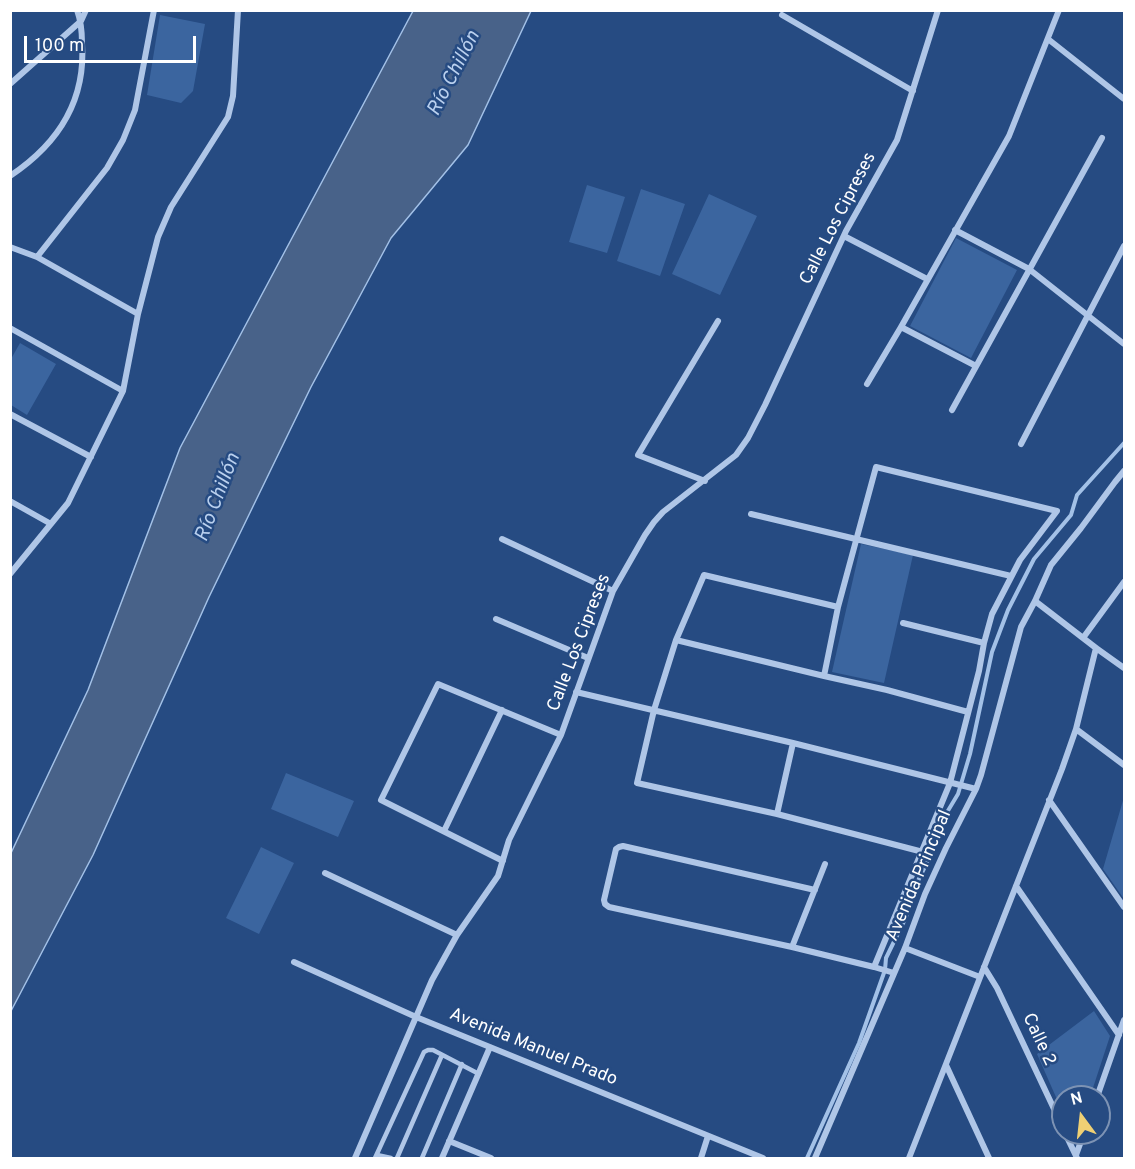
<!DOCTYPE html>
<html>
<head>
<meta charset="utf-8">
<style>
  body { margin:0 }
  #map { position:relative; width:1135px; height:1169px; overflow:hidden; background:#264b82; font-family:Overpass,sans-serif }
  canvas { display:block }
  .frame { position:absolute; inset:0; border:12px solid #fff; pointer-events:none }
  .north { position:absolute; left:1051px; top:1085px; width:60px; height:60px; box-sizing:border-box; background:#264b82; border:2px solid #7d93b4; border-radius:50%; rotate:345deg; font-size:16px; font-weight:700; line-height:24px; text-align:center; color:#fff }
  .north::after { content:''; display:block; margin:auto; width:21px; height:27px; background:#efd074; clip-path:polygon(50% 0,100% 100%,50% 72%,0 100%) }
  .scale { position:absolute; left:24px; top:36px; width:172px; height:27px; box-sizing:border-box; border:3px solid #fff; border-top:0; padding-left:8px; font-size:18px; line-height:21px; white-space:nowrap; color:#fff; -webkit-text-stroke:4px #264b82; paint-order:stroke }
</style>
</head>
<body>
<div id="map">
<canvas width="1135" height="1169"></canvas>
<div class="frame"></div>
<div class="north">N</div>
<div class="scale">100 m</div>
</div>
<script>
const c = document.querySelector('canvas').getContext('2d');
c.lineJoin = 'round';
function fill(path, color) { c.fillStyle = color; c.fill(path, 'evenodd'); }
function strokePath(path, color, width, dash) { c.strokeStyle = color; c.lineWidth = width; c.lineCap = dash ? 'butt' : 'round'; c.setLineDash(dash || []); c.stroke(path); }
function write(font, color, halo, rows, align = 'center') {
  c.font = font + ' Overpass,sans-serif'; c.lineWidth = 5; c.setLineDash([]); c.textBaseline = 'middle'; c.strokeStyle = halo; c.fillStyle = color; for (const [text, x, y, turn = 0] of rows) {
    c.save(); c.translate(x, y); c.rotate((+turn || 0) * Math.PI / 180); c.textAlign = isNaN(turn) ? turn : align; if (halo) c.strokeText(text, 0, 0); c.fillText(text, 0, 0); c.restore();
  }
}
fill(new Path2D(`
  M160 15 205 24 193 91 181 103 147 95Z
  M587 185 625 197 607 253 569 242Z
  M641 189 685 204 660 276 617 261Z
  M709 194 757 216 720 295 672 274Z
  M956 238 1017 270 971 358 910 326Z
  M20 343 56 364 27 415 11 405V359Z
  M861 544 913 555 884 683 832 672Z
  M286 773 354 801 338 837 271 809Z
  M1124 797V899L1103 869Z
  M261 847 294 863 259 934 226 918Z
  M1094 1011 1110 1036 1090 1097H1063V1113L1037 1054Z`), '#3b659f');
const water = new Path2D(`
  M413 11H531L468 145 391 238 311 387 209 597 93 855 11 1011V853L88 690 180 448Z`);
fill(water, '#486289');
strokePath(water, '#a3c1e7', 1.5);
strokePath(new Path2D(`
  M807 1158 859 1043 885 970 886 958 907 915 914 889 934 848 946 814 958 794 970 754 992 652 1008 610 1034 559 1071 515 1077 495 1124 443`), '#a3c1e7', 4);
strokePath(new Path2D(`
  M377 1155 391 1158
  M375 1158 424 1052 428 1050H433L479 1074
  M397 1158 442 1055
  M422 1158 462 1064`), '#afc6e7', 4.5);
strokePath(new Path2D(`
  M782 15 913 91
  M1048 39 1124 99
  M10 84 81 21 86 10
  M10 176C58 144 86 100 82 43 82 31 81 21 77 10
  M955 230 1029 269 1124 344
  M844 236 927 279
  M10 247 37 257 138 314
  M37 257 107 168 123 140 135 110 154 10
  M901 327 976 366
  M10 328 123 391
  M867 384 901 327 1009 136 1059 10
  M952 410 1102 138
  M10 414 91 457
  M1021 444 1124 246
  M705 481 638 455 718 321
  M10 501 51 524
  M751 514 1011 576
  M502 539 613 591
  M10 574 68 503 123 391 138 314 158 237 171 207 228 117 233 96 238 10
  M1035 601 1096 648 1124 668
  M838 607 704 575 676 640 654 710 637 783 777 814 923 852
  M496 619 588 658
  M903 623 984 643
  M1083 638 1124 582
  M676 640 824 676 887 690 968 712
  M824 676 838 607 876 467 1057 511 1020 560 992 614 984 643 979 671 950 783 874 967
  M576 692 793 743 976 789
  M1076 729 1124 765
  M1049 800 1124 907
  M777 814 793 743
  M444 831 502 710
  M503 861 381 800 438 684 561 735
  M325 873 457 935
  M1016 886 1119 1035
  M815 890 623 846 619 847 616 849 604 900 605 904 609 907 792 947 874 967 894 973
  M792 947 825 864
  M905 948 980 977
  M294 962 416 1017 763 1158
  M984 967 997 988 1063 1128
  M946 1065 989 1158
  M1097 1097 1124 1020
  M1065 1133 1077 1158
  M449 1141 491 1158
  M1076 1155 1084 1133
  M355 1158 432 980 457 935 498 876 509 840 561 735 613 591 645 535 654 522 663 512 736 455 748 438 765 405 846 231 897 140 938 10
  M442 1158 490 1047
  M701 1158 708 1136
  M815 1158 905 948 925 894 946 848 976 789 981 775 1021 627 1035 601 1051 565 1081 528 1115 482 1124 471
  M909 1158 1062 769 1076 729 1096 648`), '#afc6e7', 6);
write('18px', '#fff', '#264b82', [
  ["Calle Los Cipreses",839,219,-63],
  ["Calle Los Cipreses",580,643,-69],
  ["Avenida Principal",920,876,-67],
  ["Calle 2",1038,1040,65],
  ["Avenida Manuel Prado",533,1048,22]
]);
write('italic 20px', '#bad0ee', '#264b82', [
  ["Río Chillón",455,74,-63],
  ["Río Chillón",219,498,-69]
]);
</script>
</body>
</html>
